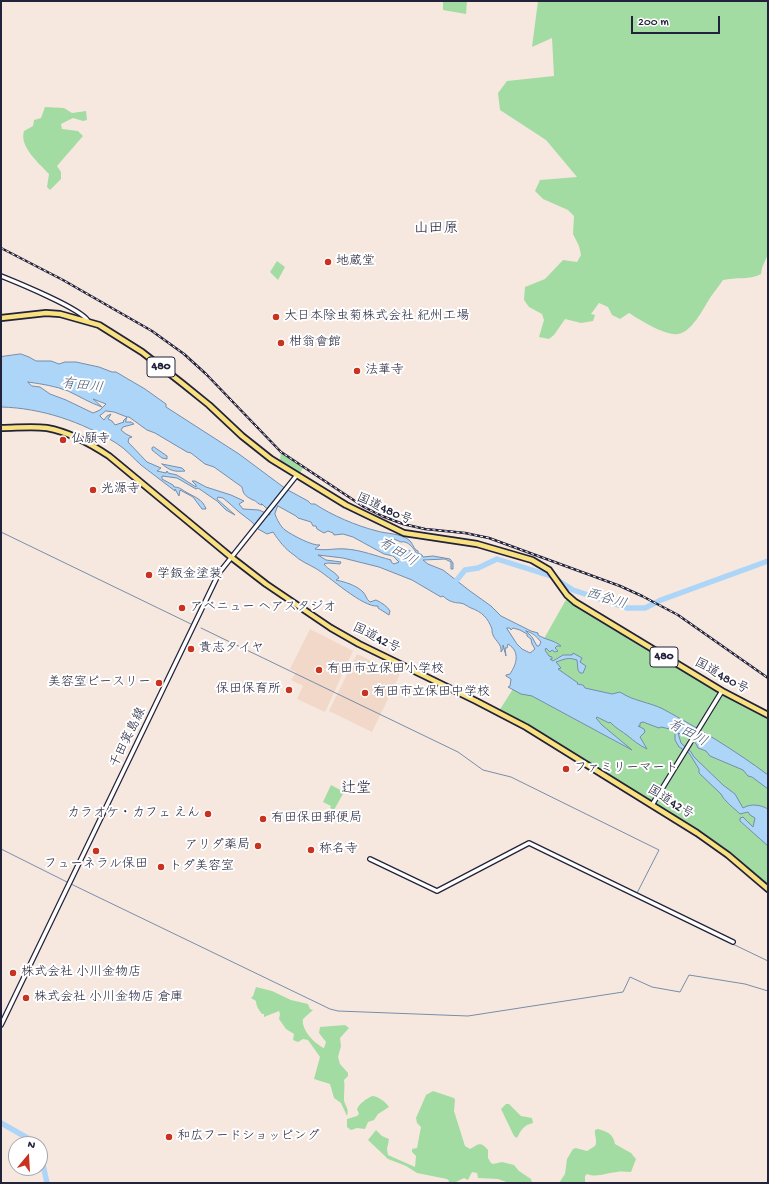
<!DOCTYPE html>
<html>
<head>
<meta charset="utf-8">
<style>
  body { margin:0 }
  #map { position:relative; width:769px; height:1184px; overflow:hidden; background:#f7e8df; font-family:"Gochi Hand",sans-serif }
  canvas { display:block }
  .frame { position:absolute; inset:0; border:2px solid #22223b; pointer-events:none }
  .north { position:absolute; left:8px; top:1136px; width:40px; height:40px; box-sizing:border-box; background:#fff; border:1px solid #a7a7b1; border-radius:50%; rotate:18deg; font-size:11px; font-weight:700; line-height:16px; text-align:center; color:#22223b }
  .north::after { content:''; display:block; margin:auto; width:14px; height:18px; background:#c8321e; clip-path:polygon(50% 0,100% 100%,50% 72%,0 100%) }
  .scale { position:absolute; left:631px; top:16px; width:89px; height:18px; box-sizing:border-box; border:2px solid #22223b; border-top:0; padding-left:5px; font-size:12px; line-height:14px; white-space:nowrap; color:#22223b; -webkit-text-stroke:3px #fff; paint-order:stroke }
</style>
</head>
<body>
<div id="map">
<canvas width="769" height="1184"></canvas>
<div class="frame"></div>
<div class="north">N</div>
<div class="scale">200 m</div>
</div>
<script>
const c = document.querySelector('canvas').getContext('2d');
c.lineJoin = 'round';
function fill(path, color) { c.fillStyle = color; c.fill(path, 'evenodd'); }
function strokePath(path, color, width, dash) { c.strokeStyle = color; c.lineWidth = width; c.lineCap = dash ? 'butt' : 'round'; c.setLineDash(dash || []); c.stroke(path); }
function write(font, color, halo, rows, align = 'center') {
  c.font = font + ' "Gochi Hand","Klee One",sans-serif'; c.lineWidth = 4; c.setLineDash([]); c.textBaseline = 'middle'; c.strokeStyle = halo; c.fillStyle = color; for (const [text, x, y, turn = 0] of rows) {
    c.save(); c.translate(x, y); c.rotate((+turn || 0) * Math.PI / 180); c.textAlign = isNaN(turn) ? turn : align; if (halo) c.strokeText(text, 0, 0); c.fillText(text, 0, 0); c.restore();
  }
}
fill(new Path2D(`
  M310 629 353 651 325 712 297 699 303 686 291 680 296 672 290 669Z
  M357 654 400 674 372 732 329 711Z`), '#f1d8c8');
fill(new Path2D(`
  M443 1H467L466 14 443 10Z
  M538 1H768V254L762 268 761 274C752 280 735 277 723 280 719 286 714 292 710 298 703 309 692 332 678 334 665 336 640 320 629 313L620 319 612 315 608 307 599 303 591 314 595 315 593 321 581 323 565 319 554 335 549 339 539 337 544 320 542 314 529 307 524 300 525 287 545 279 563 260 577 262 581 255 579 246 573 234 574 216 568 210 543 199 535 191 540 180 577 177 546 140 500 110 498 93 507 81 554 76 552 38 532 47Z
  M45 107 64 108 72 113 86 111 87 120 83 121 73 118 61 124 62 129 78 131 83 136 57 166 61 172V179L50 190 47 187 49 174C39 163 19 147 24 131L33 126 34 120 41 118Z
  M277 261 285 267 278 280 270 272Z
  M281 453 303 468 300 473 280 460Z
  M567 598 574 604 714 689 768 717V888L730 855 499 711 537 651Z
  M331 785 344 792 334 810 330 808 331 806 323 802Z
  M256 987 272 991 291 1000 308 1004 310 1009 313 1010 303 1019C301 1030 315 1044 324 1048L326 1042 319 1033 320 1027 345 1025 349 1028 340 1038 341 1046 338 1057 340 1064 348 1073V1076L344 1080C345 1086 344 1091 344 1097 343 1105 350 1107 347 1116L341 1103 334 1098 330 1084 314 1079 320 1057 308 1040 303 1039 298 1042 293 1040 294 1034 286 1029 279 1019 280 1014 279 1011 264 1017V1014H262C259 1010 256 1006 256 1001L251 998 253 996Z
  M433 1091 454 1098 455 1100 454 1111 465 1146 470 1149C479 1144 480 1141 488 1150V1158L491 1163 493 1164 502 1162 514 1165 519 1171 531 1179 532 1183H509L498 1179 478 1178 477 1173 472 1172 468 1180 464 1178 454 1183H449V1181L447 1179 417 1173 406 1166 388 1159 368 1140 376 1130 382 1136 389 1139 387 1149 388 1155 415 1167 416 1156 412 1152V1149L417 1148 421 1127 417 1123 416 1118 426 1095Z
  M372 1096C378 1096 386 1102 389 1107L378 1114 374 1120 368 1122 365 1129 357 1128 351 1130 347 1127V1119L357 1116 359 1114 357 1109C360 1103 366 1099 372 1096Z
  M506 1104H509L521 1116 532 1118 533 1123C524 1125 521 1130 517 1138L514 1136 501 1109Z
  M598 1129C607 1132 613 1133 615 1144L631 1153 636 1159 631 1172C626 1172 621 1171 617 1172 606 1173 597 1178 587 1174L585 1176V1183H553H559L565 1174 567 1159 573 1149 576 1148 587 1151 595 1146C598 1141 594 1135 595 1130Z`), '#a2dca2');
const water = new Path2D(`
  M21 354 29 357 36 361H51L59 364 65 362H76L99 367 112 372H116L145 389 166 404V407L239 454 286 489 308 501 311 504H315C331 515 357 526 377 531 387 534 400 533 409 540 412 542 413 547 416 550L418 551V553L422 555 423 557 433 556 450 559 453 563V569H451V562L445 559 423 560 428 564 443 570 470 591 491 606 501 616 531 631 538 633V635C546 640 554 640 561 646H557L555 648 558 651 555 652 552 650 550 652 546 648 545 650 549 656 552 657V659H550L553 661 563 655H572L573 653 582 658 580 662 586 666 583 673H580L578 670 577 660C568 657 565 659 556 662L561 668 558 669 578 683 577 684 583 685 585 688 612 694 620 692C633 701 649 702 663 709 698 728 736 751 768 775V789L752 777 748 776 743 770 710 756 706 751 698 748C695 739 687 736 678 733L681 743 691 752 694 757 723 785 735 794 743 808C751 803 761 805 768 809V846L740 821V818L743 817 753 827 755 818 750 815 748 812 740 814C734 808 725 802 721 794L699 773V769L689 753 679 747 675 740V732L670 729 661 727 659 728 643 722 640 723V726H638L644 729 645 732 640 737 647 749C639 745 634 741 628 736 622 731 615 728 610 722L609 723 597 717 596 718 602 725 632 750 532 696 521 694 508 687 510 686 511 679 506 676V675L510 674C516 665 521 652 508 644L507 648H505L506 656 503 645V649L501 652C502 644 496 642 493 635 492 633 492 631 492 629 488 618 482 612 471 608 468 607 464 603 460 603 454 603 448 601 443 596L441 597 412 580 379 567 343 558 318 555 326 560 341 562 340 564 328 563 324 564C328 570 336 572 339 578L336 580C345 582 356 585 363 592 366 595 366 599 370 602L376 600C382 603 387 606 390 611L389 615 378 608V606C363 608 329 576 315 568 308 564 300 561 294 555 285 549 279 541 273 532L267 534 258 529 252 522 239 512 229 503 223 498 218 497 217 499 235 515 226 510 217 501 198 488 196 489 177 478 162 476V479L173 485 174 487C180 487 182 490 186 492 194 497 203 499 206 509H202L193 497 180 490 179 496 175 489V491C164 482 152 474 141 465 133 458 126 449 116 443 82 422 42 408 1 407V357ZM28 382C42 384 55 386 68 391 79 396 90 403 102 407L93 399 106 404 100 410 93 413 66 400 50 394 40 387 32 386ZM106 411 114 412 127 417 123 421 124 422 115 425 112 421 108 419 111 414 107 416 104 420 100 416ZM127 417H129L147 430 155 433 187 452 191 453 205 464 214 467 242 487C243 495 247 497 253 500 257 501 257 504 262 505L261 504H262L265 507 269 510 270 515 259 510 243 509 239 504 244 501 231 495 206 487 195 481H192L196 485V487L177 475 168 473 167 471 166 473 157 471 161 468 147 462 128 442 129 438 132 437 126 434 121 430 123 427 134 424 131 422H126ZM278 506 296 516 298 518 311 522 313 526H316L317 529 324 533 328 531 333 533 334 535 343 534 353 537 384 554 393 556 399 562 394 564 391 562V560C376 556 361 550 346 549 335 548 326 551 315 549L320 545C312 546 292 535 285 530 281 527 277 520 275 514ZM390 539H394L401 542C408 540 414 549 417 554L403 548ZM507 628H510L511 630 513 628 520 630 527 634V636L531 639 532 644 535 649 530 653 522 649 517 644ZM526 631C533 633 536 636 541 642L539 646H537L532 637Z
  M154 447 167 456V459L162 458 152 450V448Z
  M162 464 182 468 185 471C175 472 170 471 162 464Z`);
fill(water, '#add5f7');
strokePath(water, '#758dac', 1);
strokePath(new Path2D(`
  M1 532 191 624
  M201 628 458 752 483 770 511 777 659 850 635 897 768 961
  M1 849 69 883
  M71 884 330 1009 338 1011 468 1016 623 992 630 977 652 987 680 992 689 975 745 984 768 991`), '#758dac', 1);
strokePath(new Path2D(`
  M452 586 465 570 478 568 497 559 551 576 573 590 627 608H645L661 600 768 561
  M1 1123 38 1144
  M40 1151 47 1183`), '#add5f7', 5.5);
const secondary = new Path2D(`
  M1 276C16 282 82 309 88 321
  M652 805 722 691
  M370 859 437 891 529 843 733 942
  M1 1025 219 573 297 475`);
const highway = new Path2D(`
  M1 318 46 313 60 314 99 325 142 352 183 384 209 405 242 436 271 459 346 505 404 533 477 544 532 560 549 570 567 595 575 602 722 691 768 715
  M1 428C16 428 32 426 47 428 69 432 91 444 109 456L231 557 266 584 331 628 359 644 476 701 526 727 697 833 728 855 768 889`);
strokePath(secondary, '#22223b', 6);
strokePath(highway, '#22223b', 8);
strokePath(secondary, '#fff', 3.5);
strokePath(highway, '#fae180', 4.5);
const rail = new Path2D(`
  M1 248 63 280 152 331 184 354 206 374 281 452 364 507 382 516 403 524 425 529 465 533 489 538 620 586 642 596 678 615 768 678`);
strokePath(rail, '#22223b', 2.5);
strokePath(rail, '#fff', 1, [3]);
for (const [x, y, r, color] of [
  [328,262,4,"#c8321e"],
  [276,317,4,"#c8321e"],
  [281,343,4,"#c8321e"],
  [357,371,4,"#c8321e"],
  [63,440,4,"#c8321e"],
  [93,490,4,"#c8321e"],
  [149,575,4,"#c8321e"],
  [182,608,4,"#c8321e"],
  [191,649,4,"#c8321e"],
  [319,670,4,"#c8321e"],
  [159,683,4,"#c8321e"],
  [289,690,4,"#c8321e"],
  [365,693,4,"#c8321e"],
  [566,769,4,"#c8321e"],
  [208,814,4,"#c8321e"],
  [263,819,4,"#c8321e"],
  [258,846,4,"#c8321e"],
  [311,850,4,"#c8321e"],
  [96,851,4,"#c8321e"],
  [161,867,4,"#c8321e"],
  [13,973,4,"#c8321e"],
  [26,998,4,"#c8321e"],
  [169,1137,4,"#c8321e"]
]) { const dot = new Path2D(); dot.arc(x, y, r, 0, 2 * Math.PI); c.fillStyle = color; c.fill(dot); strokePath(dot, '#fff', 1.5); }
for (const [x, y, w] of [
  [161,367,28],
  [664,657,28]
]) { const box = new Path2D(); box.roundRect(x - w / 2, y - 10, w, 20, 3); c.fillStyle = '#fff'; c.fill(box); strokePath(box, '#22223b', 1); }
write('bold 12px', '#22223b', null, [
  ["480",161,367],
  ["480",664,657]
]);
write('13px', '#22223b', '#fff', [
  ["地蔵堂",336,262],
  ["大日本除虫菊株式会社 紀州工場",284,317],
  ["柑翁會館",289,343],
  ["法華寺",365,371],
  ["仏願寺",71,440],
  ["光源寺",101,490],
  ["学鈑金塗装",157,575],
  ["アベニュー ヘアスタジオ",190,608],
  ["貴志タイヤ",199,649],
  ["有田市立保田小学校",327,670],
  ["美容室ピースリー",151,683,"right"],
  ["保田保育所",281,690,"right"],
  ["有田市立保田中学校",373,693],
  ["ファミリーマート",574,769],
  ["カラオケ・カフェ えん",200,814,"right"],
  ["有田保田郵便局",271,819],
  ["アリダ薬局",250,846,"right"],
  ["称名寺",319,850],
  ["フューネラル保田",96,865,"center"],
  ["トダ美容室",169,867],
  ["株式会社 小川金物店",21,973],
  ["株式会社 小川金物店 倉庫",34,998],
  ["和広フードショッピング",177,1137]
], 'left');
write('13px', '#22223b', '#fff', [
  ["国道480号",384,510,24],
  ["国道42号",376,639,26],
  ["国道480号",721,677,29],
  ["千田箕島線",129,738,-64],
  ["国道42号",670,803,32]
]);
write('italic 14px', '#4c5873', '#fff', [
  ["有田川",82,387,7],
  ["有田川",397,553,31],
  ["西谷川",606,600,17],
  ["有田川",687,734,28]
]);
write('15px', '#22223b', '#fff', [
  ["山田原",436,230],
  ["辻堂",356,790]
]);
</script>
</body>
</html>
